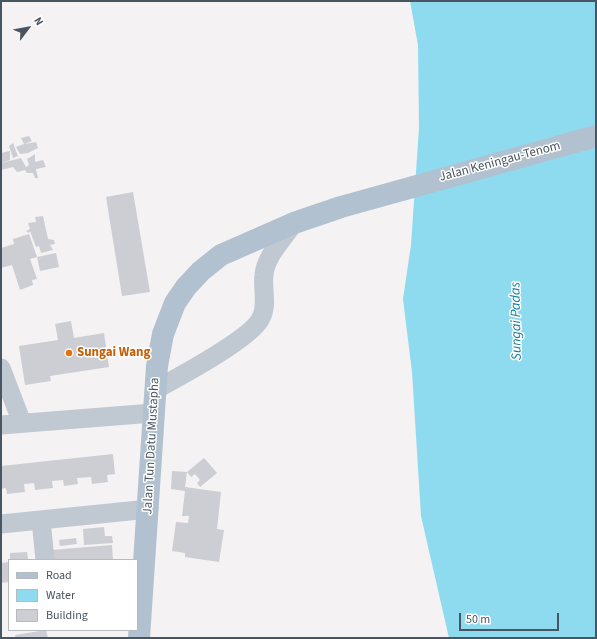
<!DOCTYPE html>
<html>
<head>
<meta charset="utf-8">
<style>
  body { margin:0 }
  #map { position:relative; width:597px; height:639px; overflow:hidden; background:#f4f2f2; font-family:"Source Sans 3",sans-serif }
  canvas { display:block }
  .frame { position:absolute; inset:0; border:2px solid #495560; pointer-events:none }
  .legend { position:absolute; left:8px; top:559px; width:130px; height:72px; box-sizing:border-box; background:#fff; border:1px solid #b6bbbf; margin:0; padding:5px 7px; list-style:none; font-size:12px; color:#495560 }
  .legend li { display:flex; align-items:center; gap:8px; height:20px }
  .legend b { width:20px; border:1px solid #b6bbbf }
  .north { position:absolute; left:8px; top:8px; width:40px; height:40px; -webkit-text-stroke:3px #fff; paint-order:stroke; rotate:58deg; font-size:11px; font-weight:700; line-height:16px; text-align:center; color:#495560 }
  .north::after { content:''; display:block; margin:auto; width:14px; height:18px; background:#495560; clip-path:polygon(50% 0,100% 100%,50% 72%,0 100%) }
  .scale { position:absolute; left:459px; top:613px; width:100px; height:18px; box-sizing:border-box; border:2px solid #495560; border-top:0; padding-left:5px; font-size:12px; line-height:14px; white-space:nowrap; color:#495560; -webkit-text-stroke:3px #fff; paint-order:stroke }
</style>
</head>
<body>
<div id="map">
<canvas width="597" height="639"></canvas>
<div class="frame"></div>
<ul class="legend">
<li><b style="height:5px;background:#b1c1d0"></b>Road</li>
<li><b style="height:11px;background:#8edaee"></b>Water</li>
<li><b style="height:11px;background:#ccced4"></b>Building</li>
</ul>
<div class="north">N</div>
<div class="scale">50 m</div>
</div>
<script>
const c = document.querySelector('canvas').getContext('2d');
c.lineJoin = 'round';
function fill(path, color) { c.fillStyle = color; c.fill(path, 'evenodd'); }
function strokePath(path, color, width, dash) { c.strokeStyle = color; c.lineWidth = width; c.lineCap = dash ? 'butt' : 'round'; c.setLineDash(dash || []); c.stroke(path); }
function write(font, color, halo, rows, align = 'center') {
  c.font = font + ' "Source Sans 3",sans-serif'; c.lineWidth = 3; c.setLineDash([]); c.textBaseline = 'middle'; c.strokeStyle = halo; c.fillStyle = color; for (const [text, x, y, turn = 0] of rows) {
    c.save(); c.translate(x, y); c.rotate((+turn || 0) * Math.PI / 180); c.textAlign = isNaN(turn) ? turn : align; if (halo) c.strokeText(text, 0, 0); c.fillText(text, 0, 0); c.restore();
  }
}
fill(new Path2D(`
  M410 1H596V638H449L421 516 412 372 403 299 411 245 419 128 418 45Z`), '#8edaee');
fill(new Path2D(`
  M29 136 32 141 24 144 36 142 38 148 28 153 20 154 16 147 24 144 21 138Z
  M13 143 18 156 13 158 9 146Z
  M10 151V160L1 163V153Z
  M35 154V162L43 160 46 167 36 169 38 178H35L33 173H27L25 170 17 172 13 167 1 170V163L21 158 26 167 29 165 27 159Z
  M133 192 150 292 122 296 106 197Z
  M43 216 48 239 54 240 55 244 50 245 53 250 41 253 39 246 36 247 30 231 29 233 26 231 30 229 28 223 36 222 35 217Z
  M29 234 37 257 30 259 37 279 32 280 33 285 20 290 12 265 1 268V257L2 256 1 248 14 244 13 239Z
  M56 253 59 267 40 271 37 257Z
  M71 321 74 338 104 333 109 367 50 376 51 381 25 385 19 346 58 340 55 324Z
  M113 454 115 474 107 475 108 482 92 484 91 477 77 478 78 484 64 486 63 480 52 481 53 488 35 490 34 483 24 484 25 492 7 494 6 488 1 489V466Z
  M204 458 217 473 200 487 197 483 200 480 195 474 191 477 187 472Z
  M172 471 187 472 185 487 221 492 217 529 224 530 219 562 185 557V553L172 551 176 522 188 523 189 516H182L185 491 171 489Z
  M104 527 105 536H112L113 543 84 545 83 529Z
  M76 538 77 544 60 546 59 540Z
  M112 545 113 560H53L52 550Z
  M27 552 28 560H10V553Z
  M9 562V582L1 583V563Z
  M46 630 48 638H16L15 635Z`), '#ccced4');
strokePath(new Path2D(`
  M1 368 22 423
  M155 390C177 378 252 338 261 318 268 305 262 289 264 275 265 257 284 238 294 223
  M1 425 153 413
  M41 520 45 560
  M1 524 149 509`), '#c0c9d1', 19);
strokePath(new Path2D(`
  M139 638 157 366 163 334 175 303 186 287 201 271 221 255 294 223 341 207 596 136`), '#b1c1d0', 22);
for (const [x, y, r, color] of [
  [69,353,4,"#e8710a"]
]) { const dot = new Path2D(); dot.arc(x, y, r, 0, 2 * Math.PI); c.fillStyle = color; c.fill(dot); strokePath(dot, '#fff', 1.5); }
write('13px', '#495560', '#fff', [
  ["Jalan Keningau-Tenom",500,162,-15],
  ["Jalan Tun Datu Mustapha",152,446,-87]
]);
write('bold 13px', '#c56008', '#fff', [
  ["Sungai Wang",77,353]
], 'left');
write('italic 14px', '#0b7c9a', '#fff', [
  ["Sungai Padas",517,321,-91]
]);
</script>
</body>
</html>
